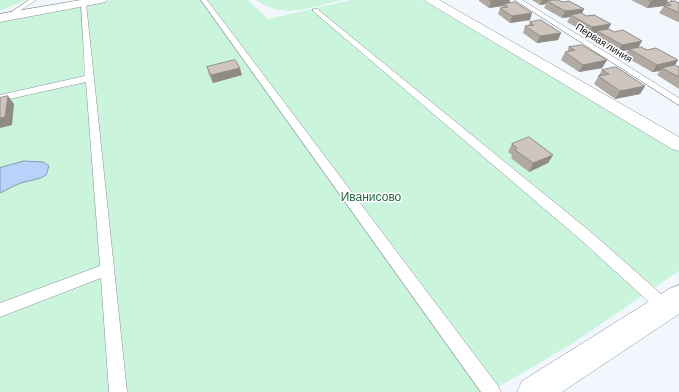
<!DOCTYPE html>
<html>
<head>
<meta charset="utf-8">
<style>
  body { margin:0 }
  canvas { display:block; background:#f2f7fe }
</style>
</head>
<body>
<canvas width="679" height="392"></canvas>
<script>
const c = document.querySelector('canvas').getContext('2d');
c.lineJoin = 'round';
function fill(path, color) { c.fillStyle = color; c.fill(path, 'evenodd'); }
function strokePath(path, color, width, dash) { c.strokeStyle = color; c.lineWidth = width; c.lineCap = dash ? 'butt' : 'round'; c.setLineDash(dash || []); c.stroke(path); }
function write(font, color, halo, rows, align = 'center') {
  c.font = font + ' Barlow,sans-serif'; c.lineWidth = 3; c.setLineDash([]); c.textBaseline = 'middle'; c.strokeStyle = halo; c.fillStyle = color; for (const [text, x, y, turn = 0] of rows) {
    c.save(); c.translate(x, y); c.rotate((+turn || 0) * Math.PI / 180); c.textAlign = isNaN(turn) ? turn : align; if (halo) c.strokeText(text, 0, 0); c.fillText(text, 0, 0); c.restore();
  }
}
fill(new Path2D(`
  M0 0H26L0 11Z
  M111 0H248L268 19 351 0H422L679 152V271L570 345 502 385 492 392H0V21Z
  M256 0H342C311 7 284 20 256 0Z`), '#caf4dc');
const water = new Path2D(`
  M24 161 43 162 49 166 46 175C39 180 30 180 21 183 14 185 7 190 0 193V168Z`);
fill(water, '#b9d2fb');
strokePath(water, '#8598b5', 1);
const lane = new Path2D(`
  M29 0H36L11 17H7V15Z
  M201 0H207L498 386 501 392H481Z
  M515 0H522L679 98V105Z
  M671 0H679V4Z
  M81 2 86 3 127 392H109L101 278 0 317V303L100 266 86 82 0 101V95L85 76Z
  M313 9H317L592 233 670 302 673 307 670 312 665 314 660 312 582 241 313 11Z`);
const street = new Path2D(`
  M81 0H107L105 2 101 3 0 22V14Z
  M425 0H439L679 137V151L672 149 427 2Z
  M679 285V314L562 392H517L522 381 669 289Z`);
strokePath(lane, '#8c9199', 1);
strokePath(street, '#8c9199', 1);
fill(lane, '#fff');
fill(street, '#fff');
fill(new Path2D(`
  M479 0H510L509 3 530 20 510 23 498 14 500 8 503 7V6L489 8 479 1Z
  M532 0H559L562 2 584 9 582 13 586 16 611 24 608 29 614 32 642 41 638 47 678 60 675 65 679 67V89L657 75 660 71 652 72 624 56 628 50 617 52 594 38 597 33 588 34 567 22 570 17 562 18 544 8 546 4 540 5Z
  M631 0H668L666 2 679 3V22H678L659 13 664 6 647 8Z
  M530 22 561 33 558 40 537 43 523 33 525 26H528Z
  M569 47 607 60 602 68 579 72 561 60 565 52H567Z
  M207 67 242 75 213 83 209 75Z
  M602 70 645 86 640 94 615 99 594 84Z
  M512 144 553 155 548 163 529 172 511 158 512 155 508 152Z`), '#b1aaa3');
fill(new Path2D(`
  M503 0H510L508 6 504 4 503 6 489 8 491 1Z
  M542 0H559L547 1 546 4 540 5Z
  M659 0H668L664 6 647 8 651 1Z
  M584 9 581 15H571L570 17 562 18 565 11Z
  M532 13 530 20 510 23 512 16Z
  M611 24 607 31H597V33L588 34 592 27Z
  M561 33 558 40 537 43 540 36Z
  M642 41 638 48 629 49 628 50 617 52 622 45Z
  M607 60 602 68 579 72 583 65Z
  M678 60 673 68H662L660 71 652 72 657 65Z
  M240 68 242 75 213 83 211 75Z
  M645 86 640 94 615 99 620 91Z
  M8 96 14 104 12 125 0 128V118Z
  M553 155 548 163 529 172 533 163Z`), '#908b85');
const building = new Path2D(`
  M489 0H503L491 1Z
  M553 0H559L562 2 569 1 584 9 565 11 547 1Z
  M649 0H659L651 1Z
  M675 1 679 3V13L664 6 671 5 665 3Z
  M515 2 532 13 512 16 500 8 508 7 504 4Z
  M582 13 586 16 594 15 611 24 592 27 571 15Z
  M541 20 561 33 540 36 525 26 534 25 530 22Z
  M609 29 614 32 623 30 642 41 622 45 597 31Z
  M582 45 607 60 583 65 565 52 575 50 569 47Z
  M641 47 647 50 656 48 678 60 657 65 629 49Z
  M235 60 240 68 211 75 207 67Z
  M675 65 679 67V77L662 68Z
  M616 67 645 86 620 91 598 76 609 74 602 70Z
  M8 96 5 117 0 118V98Z
  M529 137 553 155 533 163 515 150 517 148 512 144Z`);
fill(building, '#cec6be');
strokePath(building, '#908b85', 1);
write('10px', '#0d0f12', '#fff', [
  ["Первая линия",604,43,32]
]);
write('12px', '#216646', '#fff', [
  ["Иванисово",371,197]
]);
</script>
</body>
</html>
